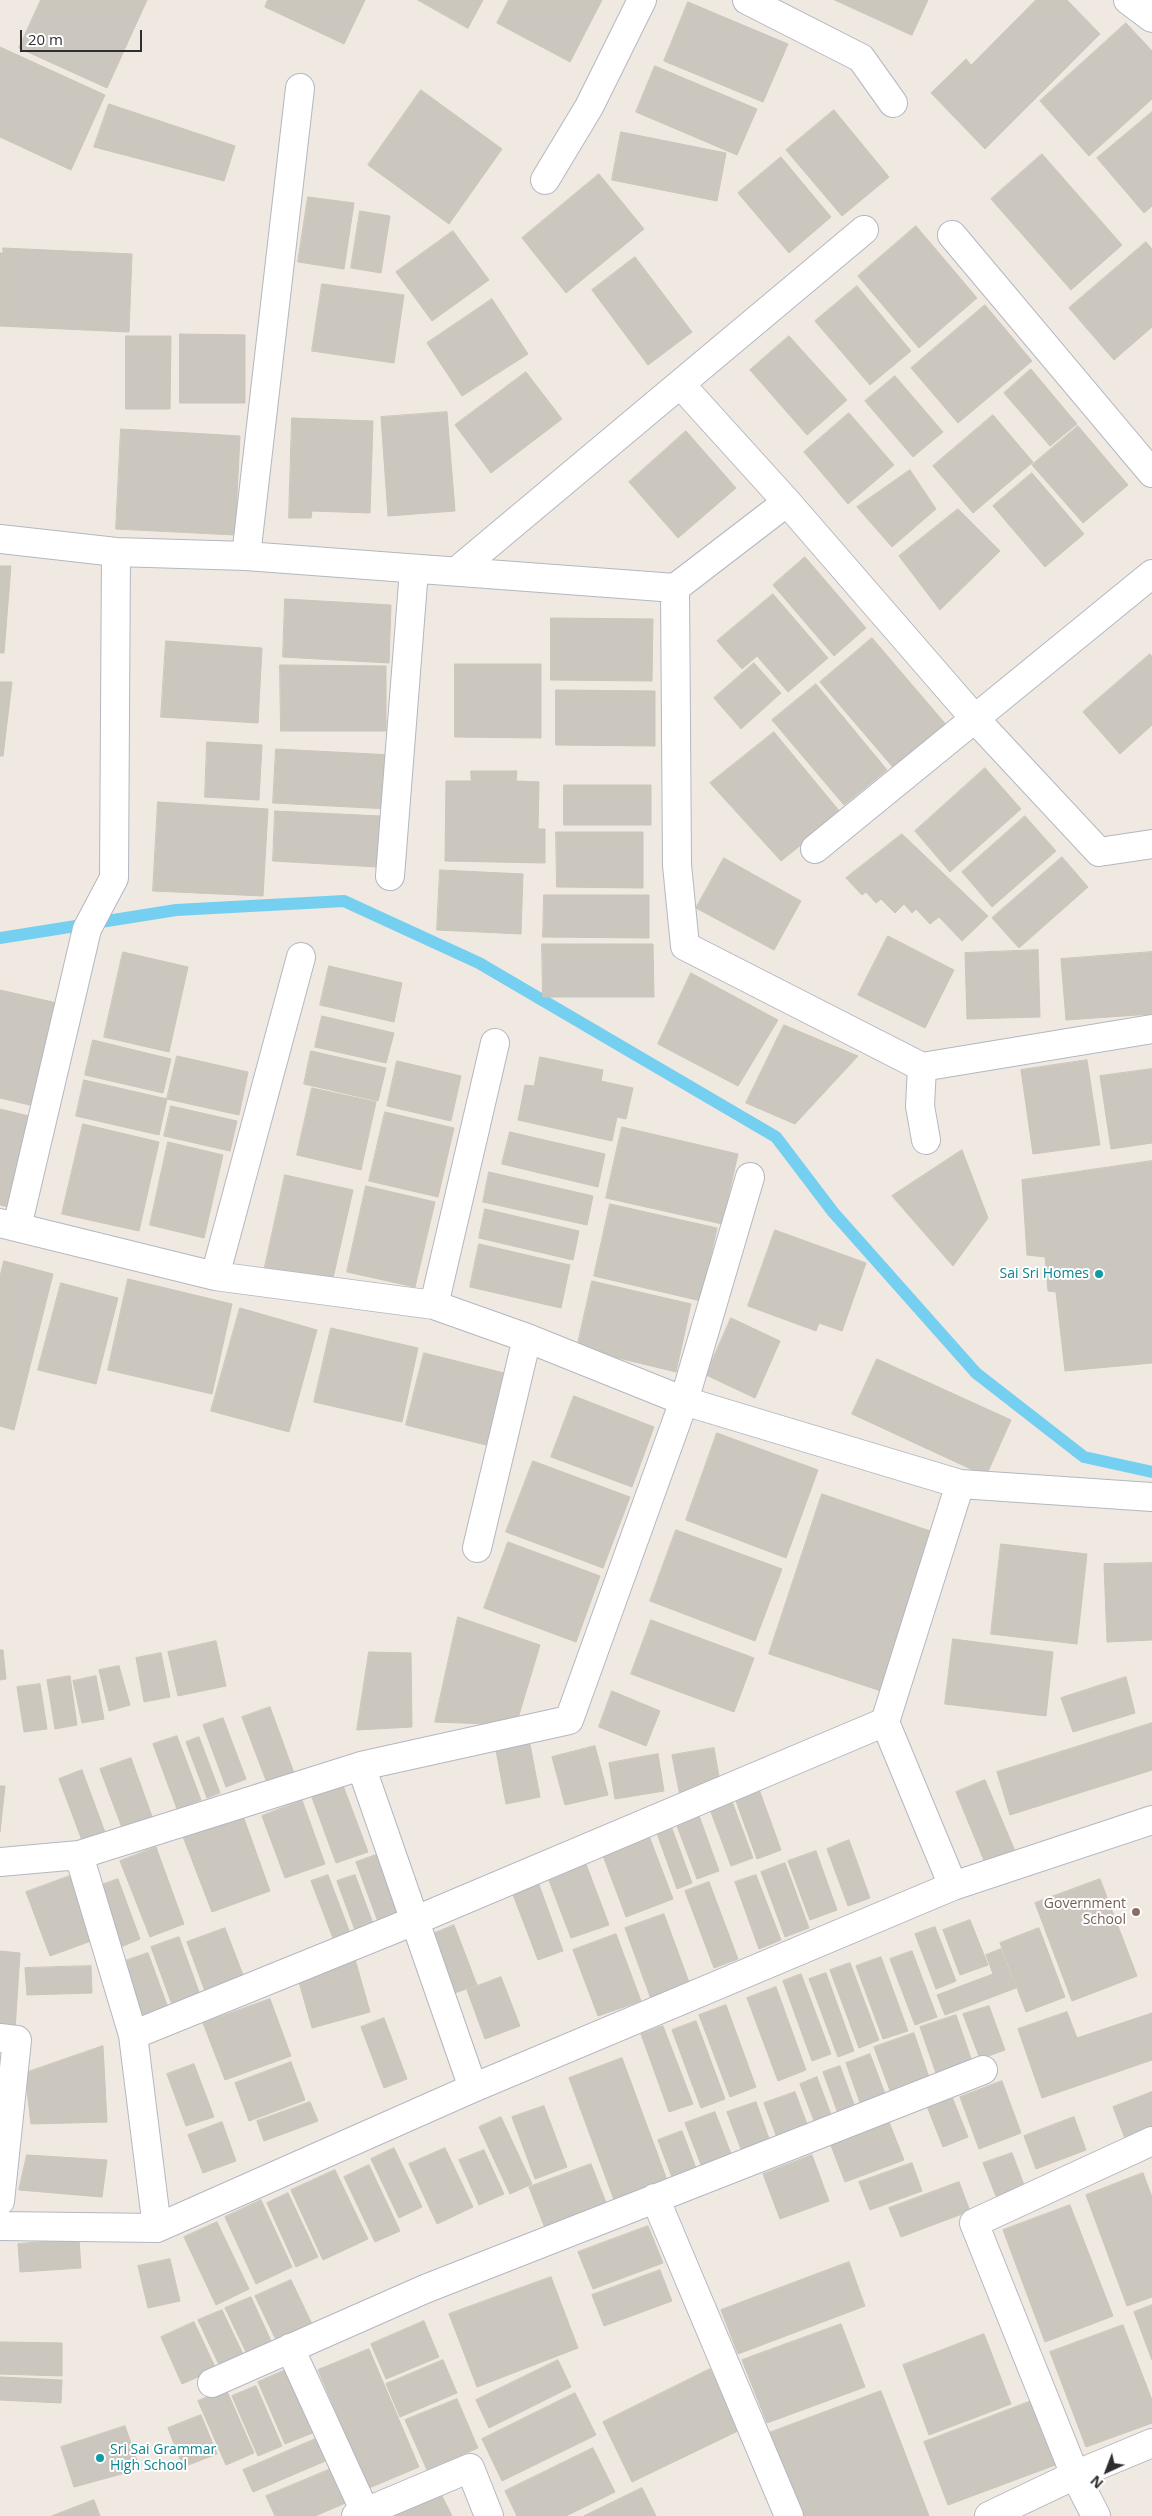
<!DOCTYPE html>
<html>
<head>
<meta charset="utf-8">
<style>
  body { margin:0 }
  #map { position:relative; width:1152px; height:2516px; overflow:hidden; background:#efe9e1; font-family:"Open Sans",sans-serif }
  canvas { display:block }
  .north { position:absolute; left:1082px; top:2446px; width:50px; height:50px; -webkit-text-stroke:4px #fff; paint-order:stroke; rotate:223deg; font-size:14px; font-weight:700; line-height:20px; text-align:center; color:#2e2e2e }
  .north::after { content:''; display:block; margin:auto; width:18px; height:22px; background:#2e2e2e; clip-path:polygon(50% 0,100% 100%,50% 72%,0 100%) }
  .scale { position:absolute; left:20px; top:30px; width:122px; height:22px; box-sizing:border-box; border:2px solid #2e2e2e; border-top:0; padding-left:6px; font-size:15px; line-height:18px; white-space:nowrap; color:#2e2e2e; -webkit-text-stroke:4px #fff; paint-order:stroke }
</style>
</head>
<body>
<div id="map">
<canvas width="1152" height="2516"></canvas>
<div class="north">N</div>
<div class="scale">20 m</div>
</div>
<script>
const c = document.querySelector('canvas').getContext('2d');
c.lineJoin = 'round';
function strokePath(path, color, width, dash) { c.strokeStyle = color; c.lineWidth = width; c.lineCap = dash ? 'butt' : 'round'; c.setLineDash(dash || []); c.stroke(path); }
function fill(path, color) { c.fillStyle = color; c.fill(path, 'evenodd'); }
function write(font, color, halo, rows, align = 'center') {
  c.font = font + ' "Open Sans",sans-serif'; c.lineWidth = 4; c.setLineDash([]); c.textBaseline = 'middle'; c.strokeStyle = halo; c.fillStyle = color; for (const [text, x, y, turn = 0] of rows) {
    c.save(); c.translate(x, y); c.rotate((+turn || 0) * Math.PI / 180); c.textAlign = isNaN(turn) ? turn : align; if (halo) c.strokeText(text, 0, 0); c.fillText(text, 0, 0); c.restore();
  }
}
strokePath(new Path2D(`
  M0 938 176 910 344 901 479 963 776 1137 833 1212 976 1373 1084 1457 1152 1472`), '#75cff0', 12);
const building = new Path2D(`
  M41 0H147L107 88 19 48Z
  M268 0H365L344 44 265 7Z
  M418 0H483L468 28Z
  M509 0H602L570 62 497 23Z
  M835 0H928L912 35Z
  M1036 0H1067L1100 34 985 149 931 93 966 59 971 65Z
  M688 2 788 44 763 102 664 61Z
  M1126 23 1152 51V99L1089 156 1040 101Z
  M0 47 105 95 71 170 0 137Z
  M655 66 757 109 737 155 636 112Z
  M421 90 502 149 449 224 368 165Z
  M109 104 235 146 224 181 94 147Z
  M834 110 889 177 842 216 786 150Z
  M1152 112V206L1144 213 1097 158Z
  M621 132 726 153 717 201 612 180Z
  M1042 154 1122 245 1071 290 991 199Z
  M781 157 831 217 789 253 738 193Z
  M599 174 644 229 566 293 522 238Z
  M308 197 354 203 344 269 298 262Z
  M360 211 390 216 381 273 351 268Z
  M916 226 977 298 919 348 858 276Z
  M453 231 489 280 432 321 396 272Z
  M1146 242 1152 249V327L1114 360 1069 308Z
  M3 248 132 254 129 332 0 326V253H3Z
  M635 257 692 332 648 365 592 290Z
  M322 284 404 295 394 363 312 351Z
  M857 286 911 351 870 385 815 321Z
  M492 299 528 354 462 396 427 343Z
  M985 305 1032 361 958 423 911 368Z
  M180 334 245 335V403H180Z
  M126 336H171L170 409H126Z
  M789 336 847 400 807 435 750 370Z
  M1031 369 1077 424 1050 446 1004 393Z
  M526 372 562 419 491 473 455 425Z
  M895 376 943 432 913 457 865 401Z
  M447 412 455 511 388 516 381 417Z
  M849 413 894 465 848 504 804 452Z
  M993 415 1033 462 973 513 933 466Z
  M292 418 373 421 370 513 312 511 311 518H289Z
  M1078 426 1128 485 1083 523 1032 465Z
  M121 429 240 436 235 535 116 529Z
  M686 431 736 488 678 538 629 482Z
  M910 470 936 509 892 547 857 507Z
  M1032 473 1084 534 1045 567 993 506Z
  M958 509 1000 551 940 610 899 556Z
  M805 557 866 628 834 656 773 585Z
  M0 566H11L4 653H0Z
  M773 594 828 658 788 692 757 656 742 669 717 641Z
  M285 599 391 605 389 663 283 657Z
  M551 618 653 619 652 681 551 680Z
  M872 638 949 728 897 772 820 682Z
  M166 641 262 648 258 723 161 717Z
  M1150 654 1152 657V725L1120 754 1083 712Z
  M754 663 781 693 741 729 714 698Z
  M455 664H541V738L455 737Z
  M280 665 386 666V731H281Z
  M0 682H12L3 756H0Z
  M816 684 887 770 844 805 772 720Z
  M556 690 655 691V746L556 745Z
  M774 732 841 813 781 861 710 783Z
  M207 742 262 745 259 800 205 797Z
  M276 749 392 755 389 809 273 803Z
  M985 768 1021 809 950 872 915 831Z
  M471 771H517L516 781 539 782 538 829H545V863L445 861 446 781H471Z
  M564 785H651V825H564Z
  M158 802 268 809 263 896 153 891Z
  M275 811 380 816 377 867 273 861Z
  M1025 816 1056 851 992 907 962 872Z
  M556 832H643V888L557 887Z
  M902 834 988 916 962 941 939 917 930 924 916 909 912 913 904 904 895 913 881 899 876 903 866 892 862 895 846 878Z
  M1062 857 1088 887 1019 948 992 918Z
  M724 858 801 901 774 950 696 908Z
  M440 870 523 874 521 934 437 930Z
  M544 895H649V938L543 937Z
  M888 936 954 970 925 1028 858 995Z
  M542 944H653L654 997H543Z
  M1038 950 1040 1017 967 1019 965 953Z
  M123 952 188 967 169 1052 104 1037Z
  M1152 952V1014L1066 1020 1061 959Z
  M329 966 402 983 394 1022 320 1005Z
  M691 973 778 1020 738 1086 658 1044Z
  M0 990 57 1003 34 1106 0 1098Z
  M322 1016 394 1033 386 1063 315 1047Z
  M784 1025 858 1056 795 1124 746 1103Z
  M93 1040 171 1059 163 1093 85 1075Z
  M311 1051 386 1068 378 1101 304 1084Z
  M177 1056 248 1072 239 1115 167 1099Z
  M540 1057 603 1070 601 1081 633 1088 626 1119 617 1117 612 1141 518 1120 525 1085 534 1086Z
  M1087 1060 1100 1145 1033 1154 1021 1070Z
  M397 1061 461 1076 451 1121 387 1106Z
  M1152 1069V1143L1111 1149 1100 1076Z
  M84 1080 167 1099 159 1135 76 1116Z
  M312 1088 376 1102 361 1170 297 1155Z
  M171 1106 237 1121 230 1151 164 1136Z
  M0 1109 29 1116 8 1207 0 1205Z
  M385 1112 454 1128 438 1197 369 1181Z
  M83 1124 159 1142 139 1231 62 1214Z
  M622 1127 738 1154 722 1224 606 1198Z
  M510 1132 605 1154 598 1187 502 1164Z
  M168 1142 223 1155 204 1238 150 1225Z
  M962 1150 988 1218 953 1266 892 1196Z
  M1152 1161V1363L1065 1371 1056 1292 1048 1291 1045 1257 1027 1255 1022 1180Z
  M489 1172 593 1196 587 1225 483 1202Z
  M285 1175 353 1190 331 1287 264 1271Z
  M366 1186 435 1202 415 1287 347 1272Z
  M610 1204 717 1228 701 1301 594 1276Z
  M485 1209 579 1231 573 1260 479 1238Z
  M775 1230 866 1263 842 1331 819 1323 816 1331 748 1306Z
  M479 1244 570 1265 561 1308 470 1287Z
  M4 1261 53 1274 14 1430 0 1426V1277Z
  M128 1279 232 1304 212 1394 108 1370Z
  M592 1281 691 1304 676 1372 577 1348Z
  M61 1283 118 1298 96 1384 38 1370Z
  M240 1308 317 1330 289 1432 211 1411Z
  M731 1318 780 1341 755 1398 706 1375Z
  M331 1328 418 1348 402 1422 314 1402Z
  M424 1353 504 1373 486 1445 406 1425Z
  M877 1359 1011 1420 986 1476 852 1414Z
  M574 1396 654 1427 632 1487 551 1457Z
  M717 1433 818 1470 786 1558 686 1520Z
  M533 1461 630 1497 603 1568 506 1532Z
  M822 1494 933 1532 881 1691 769 1654Z
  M676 1530 782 1569 755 1641 650 1601Z
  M508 1542 600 1576 576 1642 484 1608Z
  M1001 1544 1087 1554 1077 1644 991 1634Z
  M1152 1563V1640L1107 1642 1104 1564Z
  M458 1617 540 1645 516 1725 435 1722Z
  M651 1620 754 1658 734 1712 631 1674Z
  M953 1639 1053 1652 1046 1716 945 1704Z
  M216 1641 226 1686 178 1696 168 1652Z
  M0 1650H3L6 1679 0 1680Z
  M369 1652 411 1653 412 1727 357 1730Z
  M161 1653 170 1697 144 1702 136 1658Z
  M119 1666 130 1705 109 1711 99 1670Z
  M70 1676 77 1725 55 1729 47 1680Z
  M96 1676 104 1719 82 1723 73 1681Z
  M1126 1677 1135 1713 1073 1732 1061 1698Z
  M40 1684 47 1729 24 1732 17 1687Z
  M612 1691 660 1711 646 1746 599 1727Z
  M270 1707 294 1773 267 1783 242 1717Z
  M223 1718 246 1779 226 1787 203 1725Z
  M1152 1723V1770L1010 1815 997 1772Z
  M177 1736 201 1800 177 1809 153 1744Z
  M199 1737 220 1793 207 1798 186 1742Z
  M529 1739 540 1797 506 1804 495 1745Z
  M595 1746 608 1795 565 1805 552 1757Z
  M714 1748 721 1788 680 1796 672 1755Z
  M658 1754 664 1791 615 1799 609 1763Z
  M131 1758 154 1822 124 1833 100 1769Z
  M82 1770 106 1835 83 1843 59 1779Z
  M341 1780 368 1852 336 1863 310 1792Z
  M985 1780 1015 1851 985 1863 956 1792Z
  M756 1781 781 1850 757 1859 732 1790Z
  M0 1786H5L0 1832Z
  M730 1796 753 1858 731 1866 708 1804Z
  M302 1800 325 1864 285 1878 262 1816Z
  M697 1810 719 1871 697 1879 674 1818Z
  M242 1813 270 1891 212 1912 182 1834Z
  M670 1823 692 1883 677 1889 655 1828Z
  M646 1828 673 1899 626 1917 599 1845Z
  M849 1840 870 1898 848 1906 827 1849Z
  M156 1847 184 1924 150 1937 120 1861Z
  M816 1851 837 1910 810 1920 788 1861Z
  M376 1855 401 1922 381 1930 356 1862Z
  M583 1856 609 1925 571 1938 545 1870Z
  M785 1863 809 1928 785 1937 761 1872Z
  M78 1873 102 1937 50 1956 26 1892Z
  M328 1875 350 1933 333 1938 311 1881Z
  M355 1875 377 1934 359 1941 337 1881Z
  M756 1875 781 1940 759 1949 735 1882Z
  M118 1879 140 1939 116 1949 93 1888Z
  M1100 1879 1137 1976 1072 2001 1035 1903Z
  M538 1882 563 1951 538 1960 512 1892Z
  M709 1882 738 1959 714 1968 685 1891Z
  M664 1914 690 1985 651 1999 625 1928Z
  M970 1920 988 1965 960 1975 943 1930Z
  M454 1925 477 1985 452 1994 430 1935Z
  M935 1927 956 1981 936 1989 915 1934Z
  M225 1928 245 1980 206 1994 187 1942Z
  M1039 1928 1065 1997 1026 2012 1000 1943Z
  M616 1934 641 2001 598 2016 573 1950Z
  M179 1937 202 2000 174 2010 151 1947Z
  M1001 1949 1016 1988 945 2015 937 1995 993 1974 986 1955Z
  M0 1951 20 1953 15 2030 0 2029Z
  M912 1951 937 2017 915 2025 890 1959Z
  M148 1953 170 2013 136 2026 113 1965Z
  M881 1957 908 2031 883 2039 856 1966Z
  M355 1959 370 2012 312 2028 297 1975Z
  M850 1963 879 2040 859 2048 830 1970Z
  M91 1966 92 1993 27 1995 25 1968Z
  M826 1973 854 2051 838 2057 809 1979Z
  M801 1974 831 2054 812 2061 783 1981Z
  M501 1977 520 2026 485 2039 467 1990Z
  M776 1987 806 2070 778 2081 747 1998Z
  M270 1999 291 2056 225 2080 203 2023Z
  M726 2005 756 2087 730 2097 699 2015Z
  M989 2006 1005 2050 980 2059 963 2014Z
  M1067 2012 1077 2038 1152 2013V2060L1042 2098 1018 2029Z
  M956 2015 974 2067 938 2079 920 2027Z
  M384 2018 407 2079 384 2088 361 2027Z
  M696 2021 725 2099 701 2108 672 2030Z
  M663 2026 693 2104 669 2112 641 2034Z
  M914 2033 931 2083 892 2096 874 2047Z
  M103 2046 107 2122 31 2124 25 2073Z
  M870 2054 887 2099 862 2108 846 2063Z
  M622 2058 667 2180 614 2200 569 2078Z
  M291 2062 305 2100 249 2121 235 2083Z
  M194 2064 214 2117 186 2126 167 2074Z
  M840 2066 856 2110 839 2116 823 2072Z
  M817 2077 833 2120 816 2126 800 2084Z
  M1002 2081 1021 2133 979 2149 960 2097Z
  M948 2087 968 2137 943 2147 923 2096Z
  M795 2092 810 2132 779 2143 764 2103Z
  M1152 2092V2131L1126 2141 1113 2107Z
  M310 2102 318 2121 264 2141 257 2121Z
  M756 2102 772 2147 744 2157 727 2112Z
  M544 2106 567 2167 535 2179 512 2117Z
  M715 2112 733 2159 703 2170 685 2123Z
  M501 2117 532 2184 510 2194 479 2127Z
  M1074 2117 1086 2150 1036 2169 1024 2136Z
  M222 2122 236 2161 203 2173 188 2135Z
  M889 2122 904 2160 845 2182 830 2143Z
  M682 2131 697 2171 673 2180 658 2140Z
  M394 2148 422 2207 399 2218 371 2159Z
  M445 2148 473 2207 437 2224 409 2164Z
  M484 2150 504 2194 479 2205 459 2160Z
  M1012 2153 1024 2185 996 2196 983 2163Z
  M27 2155 107 2160 102 2197 19 2190Z
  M812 2155 829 2201 780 2219 763 2174Z
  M912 2163 922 2191 870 2210 859 2182Z
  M591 2164 607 2205 545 2228 529 2187Z
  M369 2165 400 2231 375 2242 344 2177Z
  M335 2170 368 2239 323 2260 291 2190Z
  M1143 2173 1152 2197V2297L1127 2306 1086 2195Z
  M959 2182 970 2211 901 2237 889 2208Z
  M288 2193 318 2257 296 2267 267 2203Z
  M261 2200 292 2267 256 2284 225 2217Z
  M1070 2205 1113 2316 1045 2342 1003 2230Z
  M217 2222 249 2289 216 2305 184 2237Z
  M648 2226 663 2263 593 2289 578 2252Z
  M79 2239 81 2268 20 2272 18 2244Z
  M170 2259 180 2301 148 2308 138 2266Z
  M849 2262 865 2306 738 2354 721 2310Z
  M660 2270 672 2301 604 2326 592 2295Z
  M551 2277 578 2348 477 2387 449 2314Z
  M291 2280 312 2324 276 2340 255 2296Z
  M251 2297 271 2341 246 2352 225 2308Z
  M1152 2305V2360L1134 2312Z
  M222 2310 243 2354 219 2365 198 2320Z
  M424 2321 439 2357 386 2379 371 2344Z
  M194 2322 216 2369 182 2384 161 2337Z
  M841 2324 865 2387 767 2423 742 2360Z
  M1123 2325 1152 2400V2423L1086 2447 1050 2352Z
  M984 2334 1011 2404 929 2435 903 2365Z
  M0 2342 62 2343V2376L0 2374Z
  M369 2349 419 2467 369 2488 318 2370Z
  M443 2360 457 2393 400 2417 386 2384Z
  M558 2360 571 2387 489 2428 476 2400Z
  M288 2369 315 2432 285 2444 258 2382Z
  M710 2369 740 2430 632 2482 603 2422Z
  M0 2377 62 2380 61 2403 0 2400Z
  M256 2386 282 2446 258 2456 232 2396Z
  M226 2389 254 2453 226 2465 198 2401Z
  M881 2391 929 2516H797L766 2434Z
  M575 2393 596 2435 502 2481 482 2439Z
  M457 2399 478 2448 427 2470 405 2420Z
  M1034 2400 1058 2464 948 2505 924 2442Z
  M201 2415 217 2454 183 2467 168 2428Z
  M125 2426 140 2469 74 2487 61 2447Z
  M320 2437 330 2459 253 2492 243 2470Z
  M593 2448 615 2492 566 2516H517L505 2491Z
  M333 2468 348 2502 315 2516H275L266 2496Z
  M438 2488 452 2516H381Z
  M642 2488 656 2516H584Z
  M94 2500 100 2516H52Z`);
fill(building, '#cbc7bf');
strokePath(building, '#cbc5ba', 1);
const minor = new Path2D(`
  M747 0 861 58 893 103
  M1128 0 1152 18
  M545 180 589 107 642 0
  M952 235 1152 473
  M681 385 787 502 976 720 1099 852 1152 844
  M0 539 116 552 246 556 675 588 787 502
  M246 556 300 88
  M458 570 864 230
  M675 588 677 865 685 946 922 1067 1152 1029
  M815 849 1152 574
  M390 876 414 570
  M922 1067 920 1106 926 1140
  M0 1223 215 1276 434 1305 527 1338 684 1401 960 1484 1152 1497
  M17 1227 87 929 114 878 116 552
  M215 1276 301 957
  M434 1305 495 1043
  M960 1484 885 1722 953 1886 1152 1820
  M477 1548 527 1338
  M361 1766 473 2088
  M79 1855 361 1766 569 1720 684 1401 750 1177
  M0 1862 79 1855 133 2035 157 2228
  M133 2035 414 1921 885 1722
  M0 2038 17 2040 0 2201
  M655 2198 789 2516
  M0 2226 157 2228 473 2088 953 1886
  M290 2348 365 2512
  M212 2383 425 2289 983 2070
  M356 2516 470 2468 489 2516
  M989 2516 1075 2475 1152 2443
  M1096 2516 1075 2475 974 2223 1152 2141`);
strokePath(minor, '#b4b7c1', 30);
strokePath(minor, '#fff', 28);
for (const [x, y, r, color] of [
  [1099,1274,5,"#0f9aa8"],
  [1136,1912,5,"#8d6e63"],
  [100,2458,5,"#0f9aa8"]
]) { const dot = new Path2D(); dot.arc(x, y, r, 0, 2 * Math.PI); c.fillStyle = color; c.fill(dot); strokePath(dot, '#fff', 2); }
write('14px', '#0d838f', '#fff', [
  ["Sai Sri Homes",1089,1274],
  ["Sri Sai Grammar",110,2450,"left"],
  ["High School",110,2466,"left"]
], 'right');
write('14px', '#785e54', '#fff', [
  ["Government",1126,1904],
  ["School",1126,1920]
], 'right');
</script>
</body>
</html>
